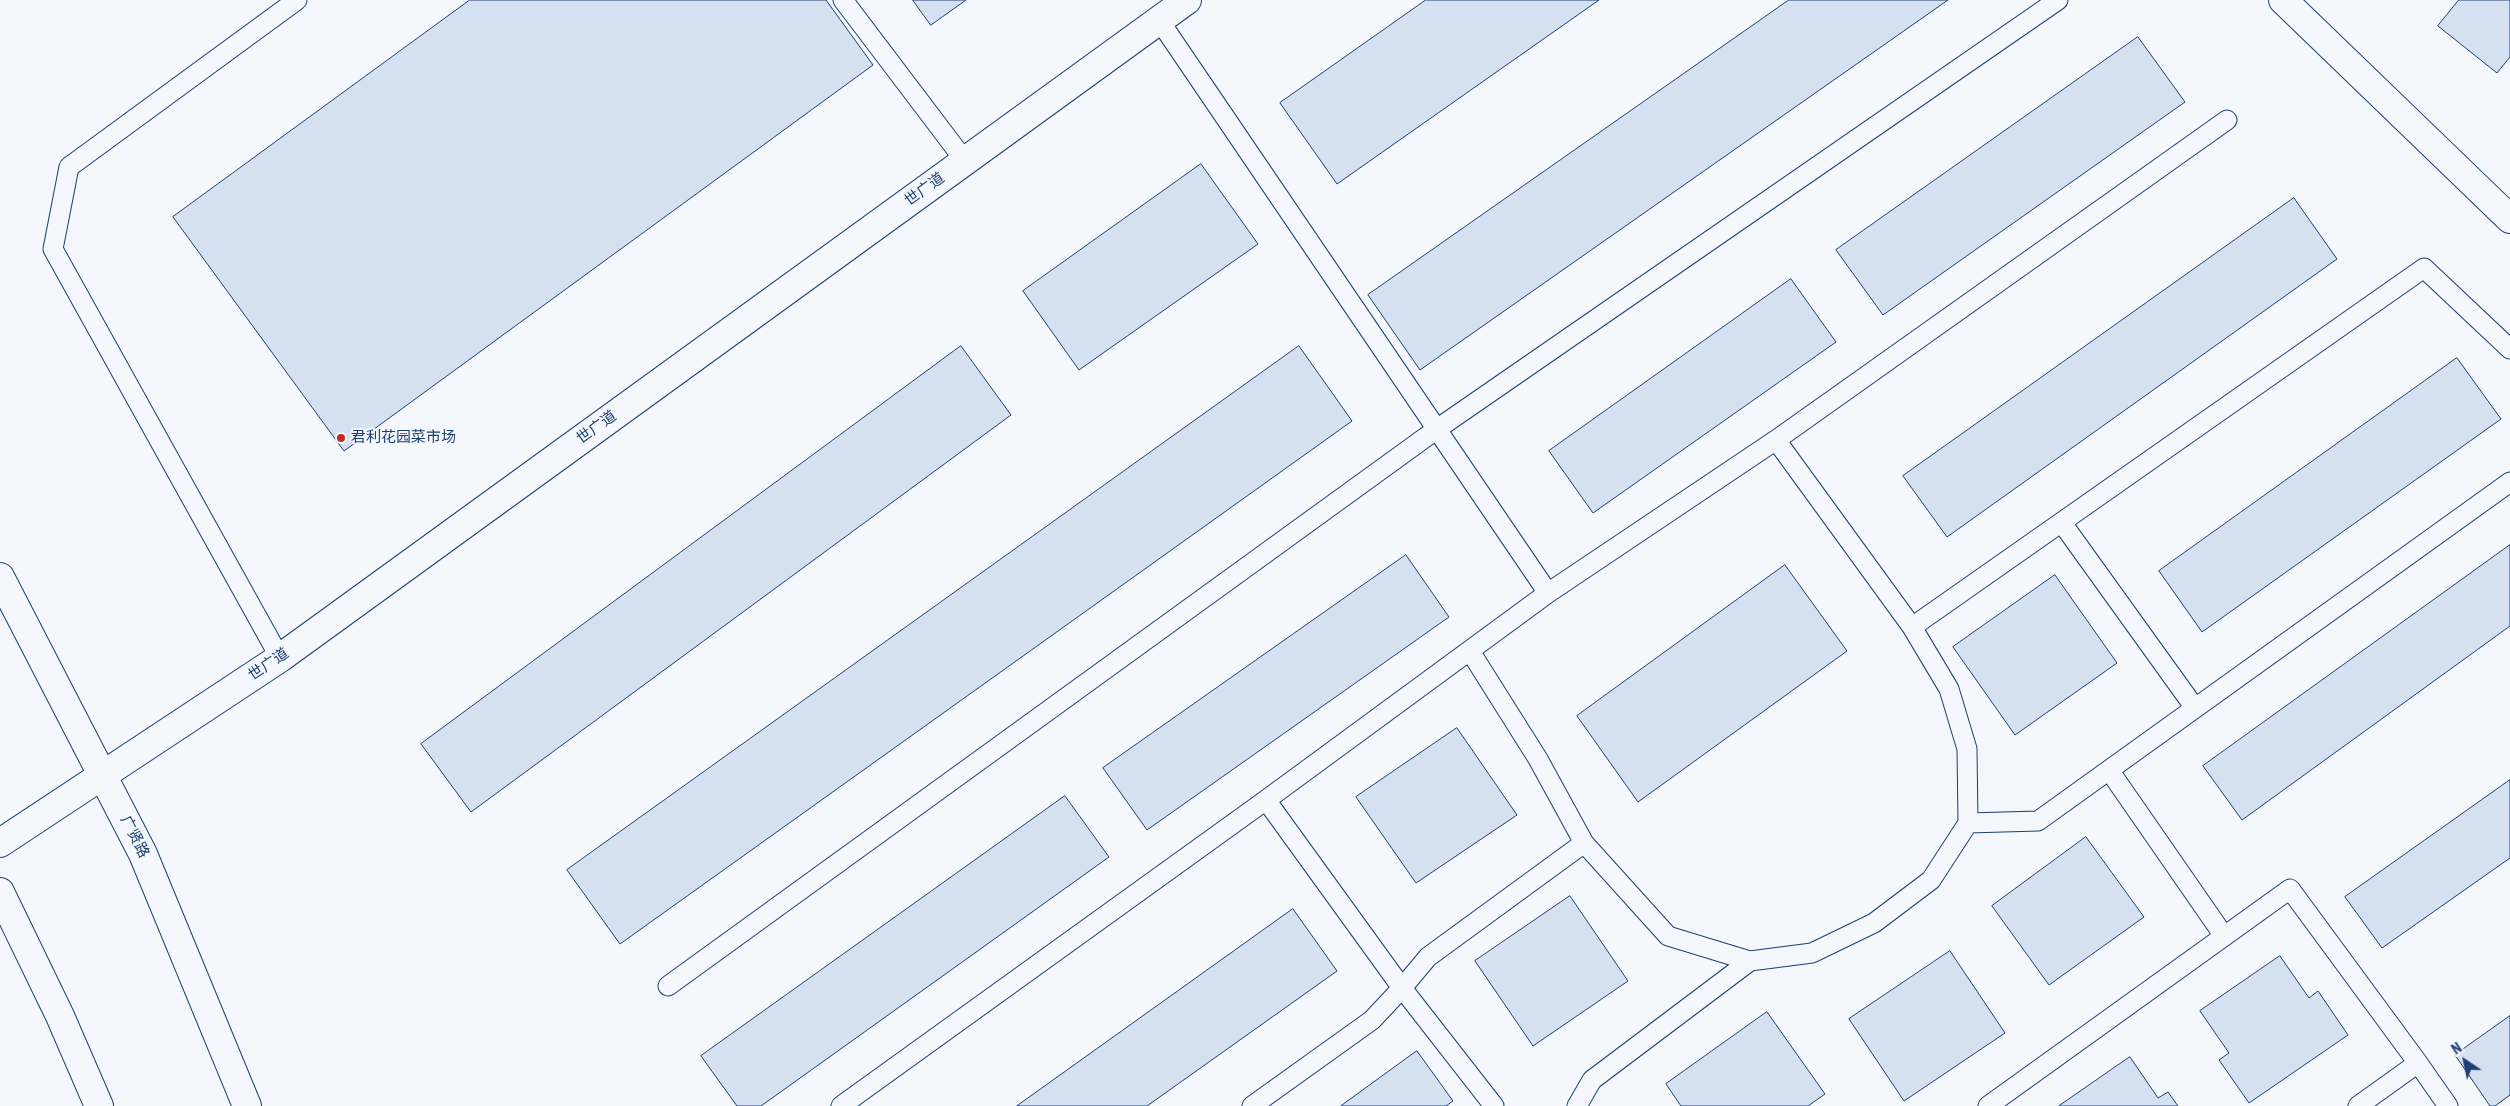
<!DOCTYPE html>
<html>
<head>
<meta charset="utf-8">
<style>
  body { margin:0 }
  #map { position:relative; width:2510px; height:1106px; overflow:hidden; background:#f4f7fb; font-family:"Roboto Condensed",sans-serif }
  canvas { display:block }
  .north { position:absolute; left:2440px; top:1036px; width:50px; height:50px; -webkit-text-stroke:4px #f4f7fb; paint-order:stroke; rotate:326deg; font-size:14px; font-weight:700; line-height:20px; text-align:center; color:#1d3f73 }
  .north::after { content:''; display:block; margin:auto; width:18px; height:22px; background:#1d3f73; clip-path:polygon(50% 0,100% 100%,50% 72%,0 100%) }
</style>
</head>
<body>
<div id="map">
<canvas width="2510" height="1106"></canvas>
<div class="north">N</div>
</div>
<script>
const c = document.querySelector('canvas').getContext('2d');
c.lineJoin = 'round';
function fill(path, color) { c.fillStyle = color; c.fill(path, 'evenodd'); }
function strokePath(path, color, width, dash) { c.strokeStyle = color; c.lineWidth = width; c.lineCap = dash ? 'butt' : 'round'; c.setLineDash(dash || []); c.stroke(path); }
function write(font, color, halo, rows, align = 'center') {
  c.font = font + ' "Roboto Condensed","Noto Sans SC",sans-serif'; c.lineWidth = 4; c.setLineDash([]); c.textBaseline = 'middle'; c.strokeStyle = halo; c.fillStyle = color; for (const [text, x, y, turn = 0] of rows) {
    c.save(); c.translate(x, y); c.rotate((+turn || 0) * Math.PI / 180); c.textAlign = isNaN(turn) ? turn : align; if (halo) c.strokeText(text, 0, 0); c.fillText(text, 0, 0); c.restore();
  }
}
const building = new Path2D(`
  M470 0H826L873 65 344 451 173 217Z
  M913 0H966L931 25Z
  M1426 0H1599L1337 184 1280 103Z
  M1789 0H1948L1420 370 1368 295Z
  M2459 0H2510V57L2497 73 2438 26Z
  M2138 37 2185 102 1883 315 1836 250Z
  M1201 164 1258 244 1079 370 1023 291Z
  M2294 198 2337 259 1947 537 1903 476Z
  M1791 279 1836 342 1593 513 1549 451Z
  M961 346 1011 415 471 812 421 744Z
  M1299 346 1352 421 620 944 567 870Z
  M2457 358 2501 419 2202 632 2159 571Z
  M2510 545V626L2242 820 2203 766Z
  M1406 555 1449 617 1147 830 1103 768Z
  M1785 565 1847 651 1638 802 1577 716Z
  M2055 575 2117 663 2015 735 1953 647Z
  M1457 728 1517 815 1416 883 1356 797Z
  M2510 780V858L2382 948 2345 897Z
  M1065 796 1109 857 761 1106H737L701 1056Z
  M2086 837 2144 917 2049 985 1992 906Z
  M1570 896 1628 981 1533 1046 1475 961Z
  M1293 909 1337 971 1147 1106H1017Z
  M1950 951 2005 1033 1904 1101 1849 1019Z
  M2280 956 2309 998 2318 991 2348 1035 2249 1103 2219 1060 2229 1053 2200 1011Z
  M1767 1012 1825 1094 1808 1106H1681L1666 1084Z
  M2510 1016V1095L2495 1106H2490L2455 1055Z
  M1417 1051 1453 1101 1446 1106H1341Z
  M2130 1057 2158 1098 2168 1092 2178 1106H2059Z`);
fill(building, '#d5e0f0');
strokePath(building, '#1d3f73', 1);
const lane = new Path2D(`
  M843 0 965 161
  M1159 20 1548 593 1266 800 1402 988 1494 1106
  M1776 440 2227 120
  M2062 523 2195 708
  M1548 593 1776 440 1912 627 2424 268 2510 349
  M1912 627 1949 689 1967 749 1968 823
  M1470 651 1538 759 1584 843 1668 936 1750 961
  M280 658 53 249 69 167 297 0
  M2109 770 2224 936
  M668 986 1437 429 2058 0
  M841 1106 1266 800
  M1252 1106 1372 1020 1402 988 1428 957 1584 843
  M1577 1106 1592 1080 1750 961 1812 953 1874 923 1931 880 1968 823 2038 821 2510 482
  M1988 1106 2290 889 2418 1063
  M2358 1106 2418 1063 2448 1106`);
const secondary = new Path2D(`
  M2283 0 2510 219
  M0 843 280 658 1187 0`);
const primary = new Path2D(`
  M0 577 143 854 247 1106
  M0 892 60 1016 99 1106`);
strokePath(lane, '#1d3f73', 21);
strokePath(secondary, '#1d3f73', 30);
strokePath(primary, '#1d3f73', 30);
strokePath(lane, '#f4f7fb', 19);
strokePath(secondary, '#f4f7fb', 28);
strokePath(primary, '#f4f7fb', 28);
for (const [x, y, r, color] of [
  [341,438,5,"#c62828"]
]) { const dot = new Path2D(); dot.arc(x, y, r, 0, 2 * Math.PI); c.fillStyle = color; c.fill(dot); strokePath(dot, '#f4f7fb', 2); }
write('15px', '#1d3f73', '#f4f7fb', [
  ["世广道",925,190,-36],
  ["世广道",597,428,-36],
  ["世广道",269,665,-34],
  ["广贤路",134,837,63]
]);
write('15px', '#1d3f73', '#f4f7fb', [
  ["君利花园菜市场",351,438]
], 'left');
</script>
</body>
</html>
